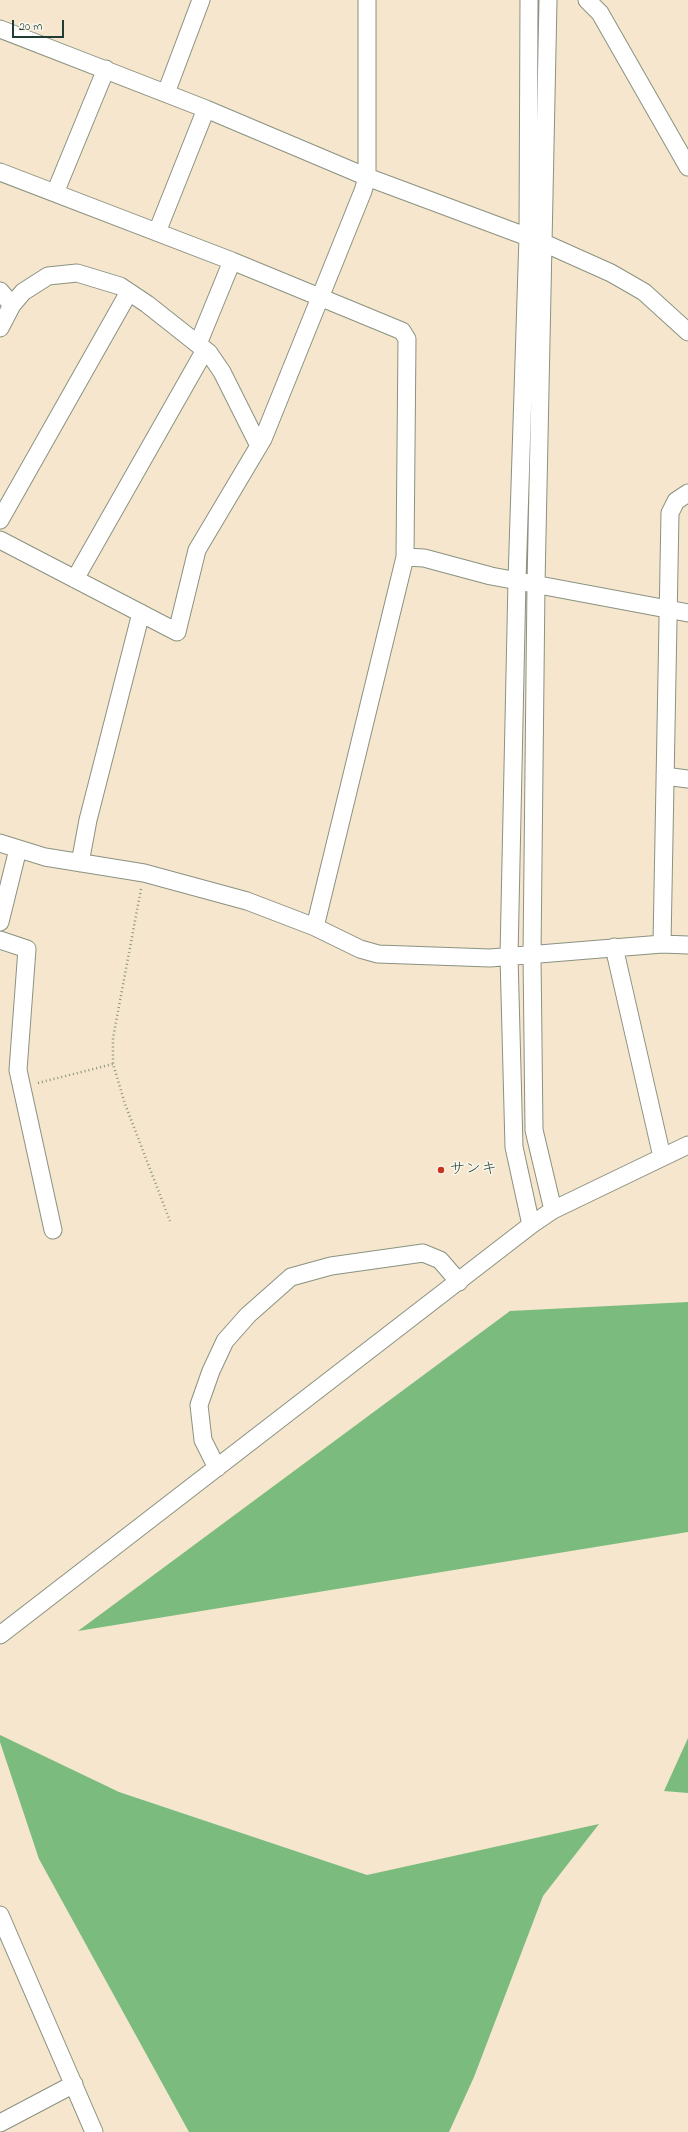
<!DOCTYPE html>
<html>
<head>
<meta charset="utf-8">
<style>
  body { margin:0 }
  #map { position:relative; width:688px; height:2132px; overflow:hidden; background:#f5e6cd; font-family:"Indie Flower",sans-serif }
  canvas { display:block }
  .scale { position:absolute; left:12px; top:20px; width:52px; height:18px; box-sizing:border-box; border:2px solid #1f3d34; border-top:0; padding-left:5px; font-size:12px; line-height:14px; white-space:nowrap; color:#1f3d34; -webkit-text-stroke:3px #fbf7ec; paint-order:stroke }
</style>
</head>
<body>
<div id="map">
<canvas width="688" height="2132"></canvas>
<div class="scale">20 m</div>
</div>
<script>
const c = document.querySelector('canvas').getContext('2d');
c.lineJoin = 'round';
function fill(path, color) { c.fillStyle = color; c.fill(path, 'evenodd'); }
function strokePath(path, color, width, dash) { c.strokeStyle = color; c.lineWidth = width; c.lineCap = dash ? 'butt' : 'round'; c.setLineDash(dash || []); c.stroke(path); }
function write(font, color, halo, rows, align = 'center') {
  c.font = font + ' "Indie Flower","Klee One",sans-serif'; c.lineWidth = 3; c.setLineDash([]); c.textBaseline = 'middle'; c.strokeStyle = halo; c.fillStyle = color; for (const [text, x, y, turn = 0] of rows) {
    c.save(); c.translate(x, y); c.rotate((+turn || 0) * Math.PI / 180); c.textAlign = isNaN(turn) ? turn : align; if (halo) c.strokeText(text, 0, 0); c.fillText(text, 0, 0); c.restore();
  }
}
fill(new Path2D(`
  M688 1302V1532L78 1631 510 1311Z
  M0 1735 119 1792 367 1875 599 1824 543 1896 474 2077 449 2132H189L39 1859 0 1742Z
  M688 1738V1793L664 1791Z`), '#7bbc7e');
const minor = new Path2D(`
  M529 0 528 236 517 580 509 956 514 1147 531 1225
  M548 0 536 584 532 954 534 1130 553 1210
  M587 0 600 13 688 167
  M0 29 206 109 367 177 544 243 611 273 644 292 688 332
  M166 93 201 0
  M0 172 232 261 402 331 407 339 405 557 315 927
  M55 193 106 69
  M157 232 206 109
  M0 291 12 305
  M0 328 12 305 23 292 48 276 77 273 120 286 147 304 209 353 222 372 259 446
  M198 344 232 261
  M0 520 129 292
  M0 540 177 632 197 550 263 439 363 191 367 177V0
  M405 557 424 558 491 576 688 613
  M75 579 205 350
  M665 776 688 779
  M0 843 45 857 144 873 247 901 315 927 360 949 378 954 490 958 662 944 688 945
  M80 863 88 820 141 613
  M0 922 18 849
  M0 940 27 949 18 1070 53 1230
  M662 944 670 513 676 501 688 493
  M614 947 662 1157
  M217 1468 203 1440 199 1405 211 1371 225 1341 248 1315 291 1277 331 1266 423 1253 440 1260 459 1282
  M0 1635 531 1225 553 1210 688 1145
  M0 1915 94 2132
  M0 2123 74 2084`);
strokePath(minor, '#8a9280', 19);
strokePath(new Path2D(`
  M141 889 113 1038V1064L125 1104 170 1221
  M38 1083 113 1064`), '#8a9280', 2.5, [1, 3]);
strokePath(minor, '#fff', 17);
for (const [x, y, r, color] of [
  [441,1170,4,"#c8321e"]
]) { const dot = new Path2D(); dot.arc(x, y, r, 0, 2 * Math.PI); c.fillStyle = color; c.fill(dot); strokePath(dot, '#fbf7ec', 1.5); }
write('16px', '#1f3d34', '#fbf7ec', [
  ["サンキ",449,1170]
], 'left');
</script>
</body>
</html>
